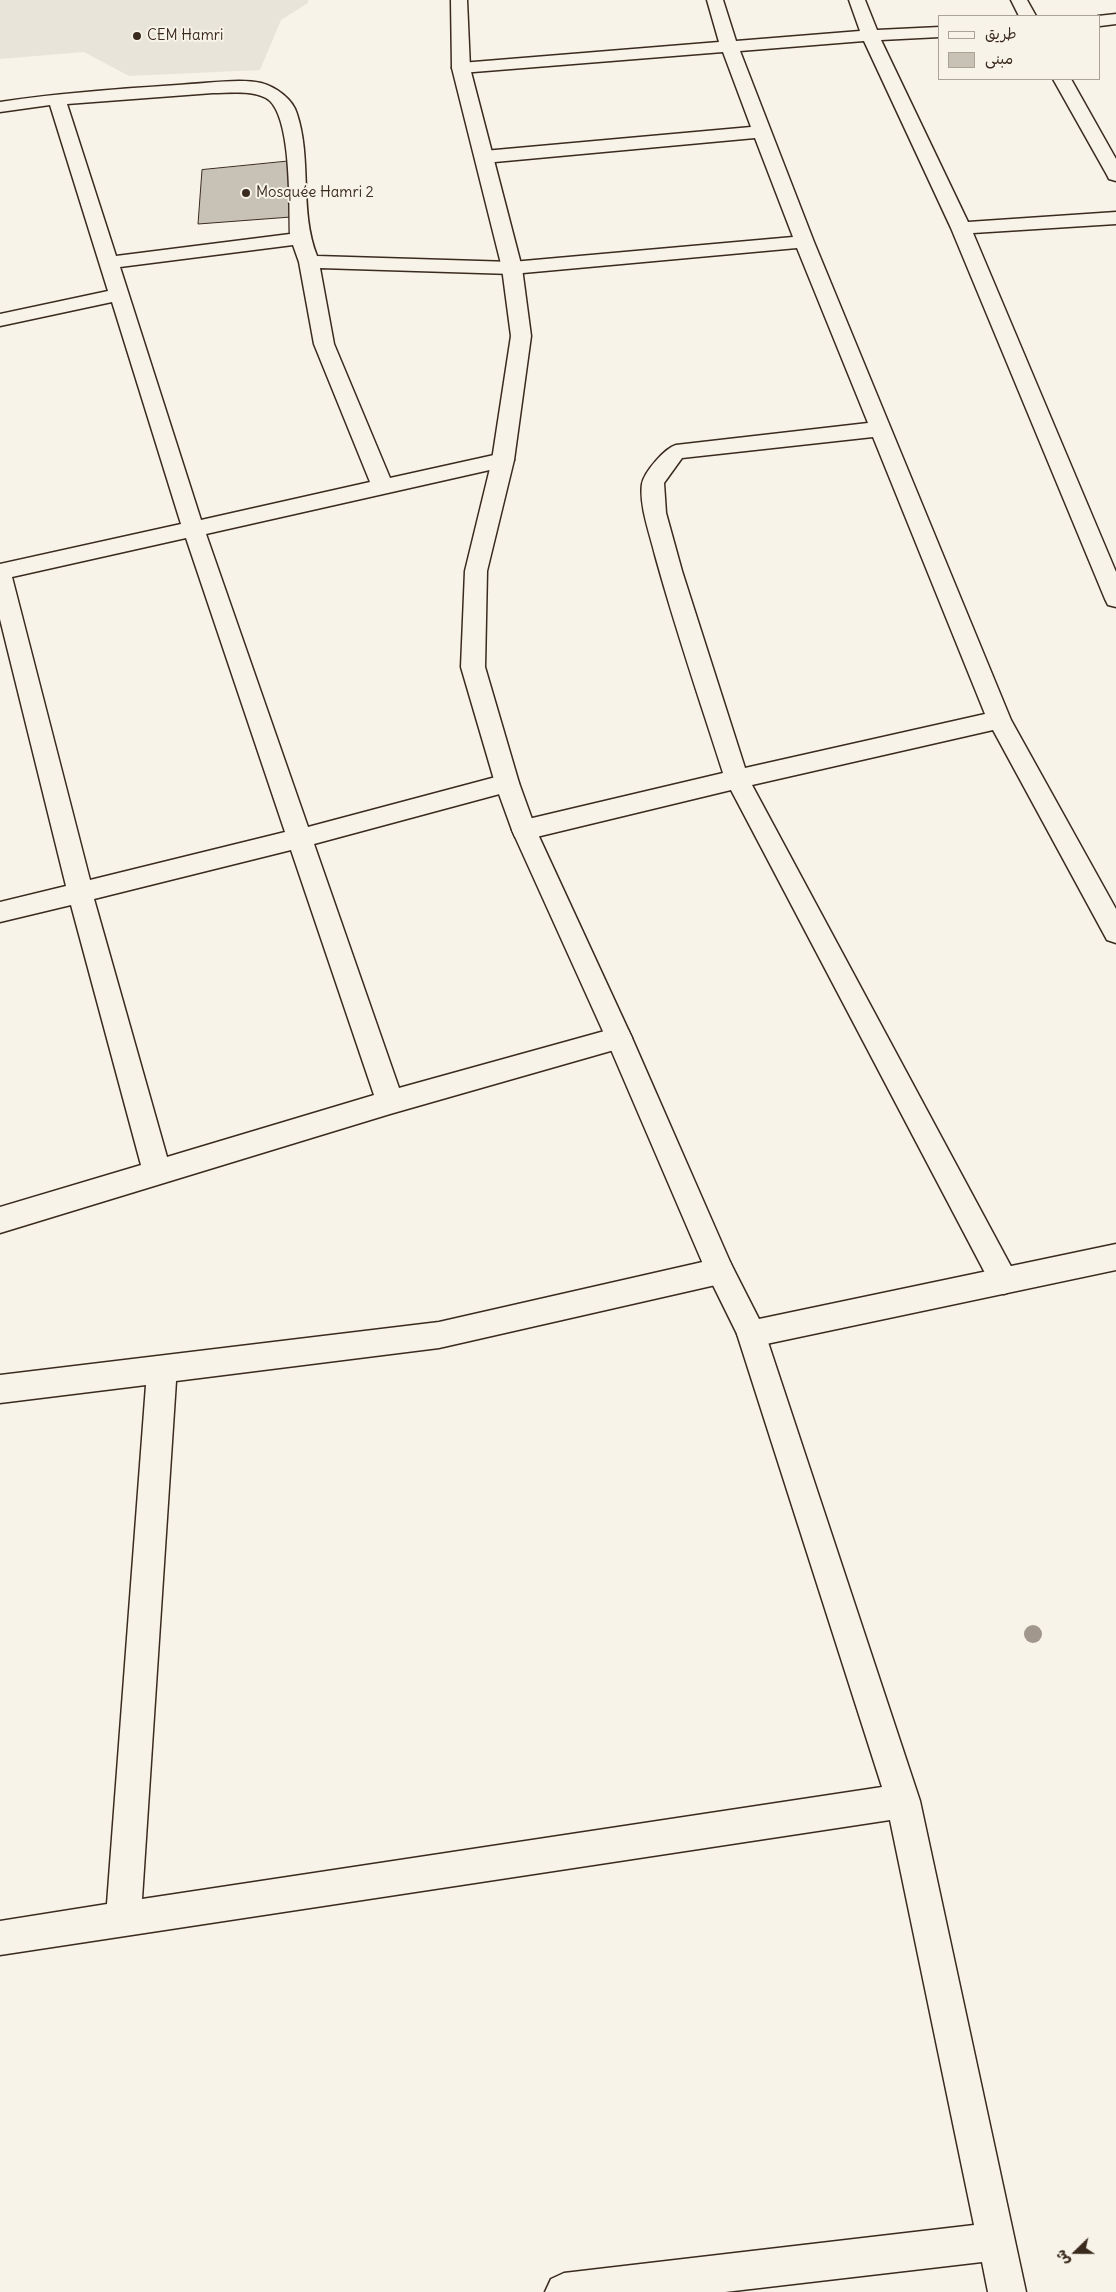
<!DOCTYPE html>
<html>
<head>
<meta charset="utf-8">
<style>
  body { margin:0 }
  #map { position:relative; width:1116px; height:2292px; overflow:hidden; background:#f7f3e8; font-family:Delius,"Playpen Sans Arabic",sans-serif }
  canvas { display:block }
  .legend { position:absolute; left:938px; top:15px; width:162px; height:65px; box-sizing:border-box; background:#f7f3e8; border:1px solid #aca397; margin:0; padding:6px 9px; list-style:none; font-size:15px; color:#3b2a1e }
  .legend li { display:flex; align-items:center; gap:10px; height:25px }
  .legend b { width:25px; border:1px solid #aca397 }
  .north { position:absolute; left:1051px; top:2227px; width:50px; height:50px; -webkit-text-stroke:4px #f7f3e8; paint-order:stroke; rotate:248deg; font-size:14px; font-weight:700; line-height:20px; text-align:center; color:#3b2a1e }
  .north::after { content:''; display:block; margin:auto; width:18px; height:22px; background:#3b2a1e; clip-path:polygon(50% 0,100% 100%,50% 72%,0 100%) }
</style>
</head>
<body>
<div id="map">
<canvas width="1116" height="2292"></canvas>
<ul class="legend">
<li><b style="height:6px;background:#f7f3e8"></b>طريق</li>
<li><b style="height:14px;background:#c8c1b6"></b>مبنى</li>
</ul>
<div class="north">ش</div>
</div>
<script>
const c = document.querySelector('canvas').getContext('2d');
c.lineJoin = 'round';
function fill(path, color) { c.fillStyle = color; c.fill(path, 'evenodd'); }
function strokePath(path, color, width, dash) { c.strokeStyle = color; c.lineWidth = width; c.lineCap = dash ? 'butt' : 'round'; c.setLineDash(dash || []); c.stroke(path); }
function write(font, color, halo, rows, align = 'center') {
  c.font = font + ' Delius,sans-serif'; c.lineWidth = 4; c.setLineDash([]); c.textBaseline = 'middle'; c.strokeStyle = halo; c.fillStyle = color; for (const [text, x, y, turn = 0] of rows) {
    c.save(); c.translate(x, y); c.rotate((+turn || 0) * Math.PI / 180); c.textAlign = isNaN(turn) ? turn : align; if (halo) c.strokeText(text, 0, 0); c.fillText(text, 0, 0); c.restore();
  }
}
fill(new Path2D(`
  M0 0H308V3L281 20 260 70 129 76 84 52 0 59Z`), '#e9e4d9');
const building = new Path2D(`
  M292 161 291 217 198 224 202 170Z`);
fill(building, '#c8c1b6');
strokePath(building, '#3b2a1e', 1);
const minor = new Path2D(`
  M707 0H723L736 41 860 31 849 0H865L877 30 940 27V37L881 40 968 222 1116 212V224L973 233 1116 572V607L1108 605 1105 599 951 228 864 41 740 51 814 242 1011 720 1116 909V943L1107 940 993 730 752 785 1014 1272 1018 1281 1014 1290 1004 1294 994 1290 731 790 524 840 515 837 512 830 515 823 524 820 723 773C700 701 675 628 655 555 650 534 639 505 642 484 644 472 665 448 676 445L868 423 797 248 512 274 320 268 334 344 390 478 503 453 510 455 514 460 510 465 503 467 206 534 308 827 507 774 516 777 519 783 516 789 507 792 314 844 399 1088 619 1027 628 1030 632 1038 628 1046 390 1114 0 1233V1207L141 1165 71 905 0 922V902L66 886 0 619V564L181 524 112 302 0 326V314L108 291 50 105 0 112V102C59 93 118 89 178 85 201 84 240 78 261 83 276 87 293 99 297 114 312 160 299 211 317 256L512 262 793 237 755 138 484 163 477 161 475 157 477 153 484 151 751 127 723 52 461 73 455 72 452 68 455 64 461 63 719 42ZM213 93C230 93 251 90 266 98 292 112 289 204 290 234L116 256 67 104ZM293 245 299 262 314 344 370 482 201 520 120 267ZM873 437 985 714 745 768 682 571 666 513 664 483 682 458ZM186 538 285 832 90 880 12 577ZM291 850 374 1095 167 1157 94 899Z
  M1011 0H1027L1036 16H1019Z
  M1116 14V24L1100 26 1098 16Z
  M1053 79H1071L1116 159V181L1109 179 1107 175Z
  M720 1258 730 1262 734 1271 730 1280 720 1284 439 1348 176 1381 142 1899 882 1787 737 1334 742 1324 752 1321 762 1324 920 1801 1026 2292H988L982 2262 725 2292H545L551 2279 564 2273 974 2225 890 1820 0 1955V1921L107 1904 146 1385 0 1403V1375L439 1322Z`);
const tertiary = new Path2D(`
  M451 0H467L470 68 522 268 531 336 514 460 487 571 485 667 519 783 536 830 632 1038 731 1264 759 1319 1116 1244V1270L752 1347 742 1344 706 1271 606 1038 512 830 495 783 461 667 465 571 492 460 511 336 502 268 452 68Z`);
strokePath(minor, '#3b2a1e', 3);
strokePath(tertiary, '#3b2a1e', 3);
fill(minor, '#f7f3e8');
fill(tertiary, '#f7f3e8');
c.fillStyle = '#a1978c';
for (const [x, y] of [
  [1033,1634]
]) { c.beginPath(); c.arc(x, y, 9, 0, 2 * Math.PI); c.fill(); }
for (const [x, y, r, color] of [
  [137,36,5,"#3b2a1e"],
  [246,193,5,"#3b2a1e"]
]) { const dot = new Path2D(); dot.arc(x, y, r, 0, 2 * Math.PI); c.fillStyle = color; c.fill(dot); strokePath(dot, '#f7f3e8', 2); }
write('15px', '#3b2a1e', '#f7f3e8', [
  ["CEM Hamri",147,36],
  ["Mosquée Hamri 2",256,193]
], 'left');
</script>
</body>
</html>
